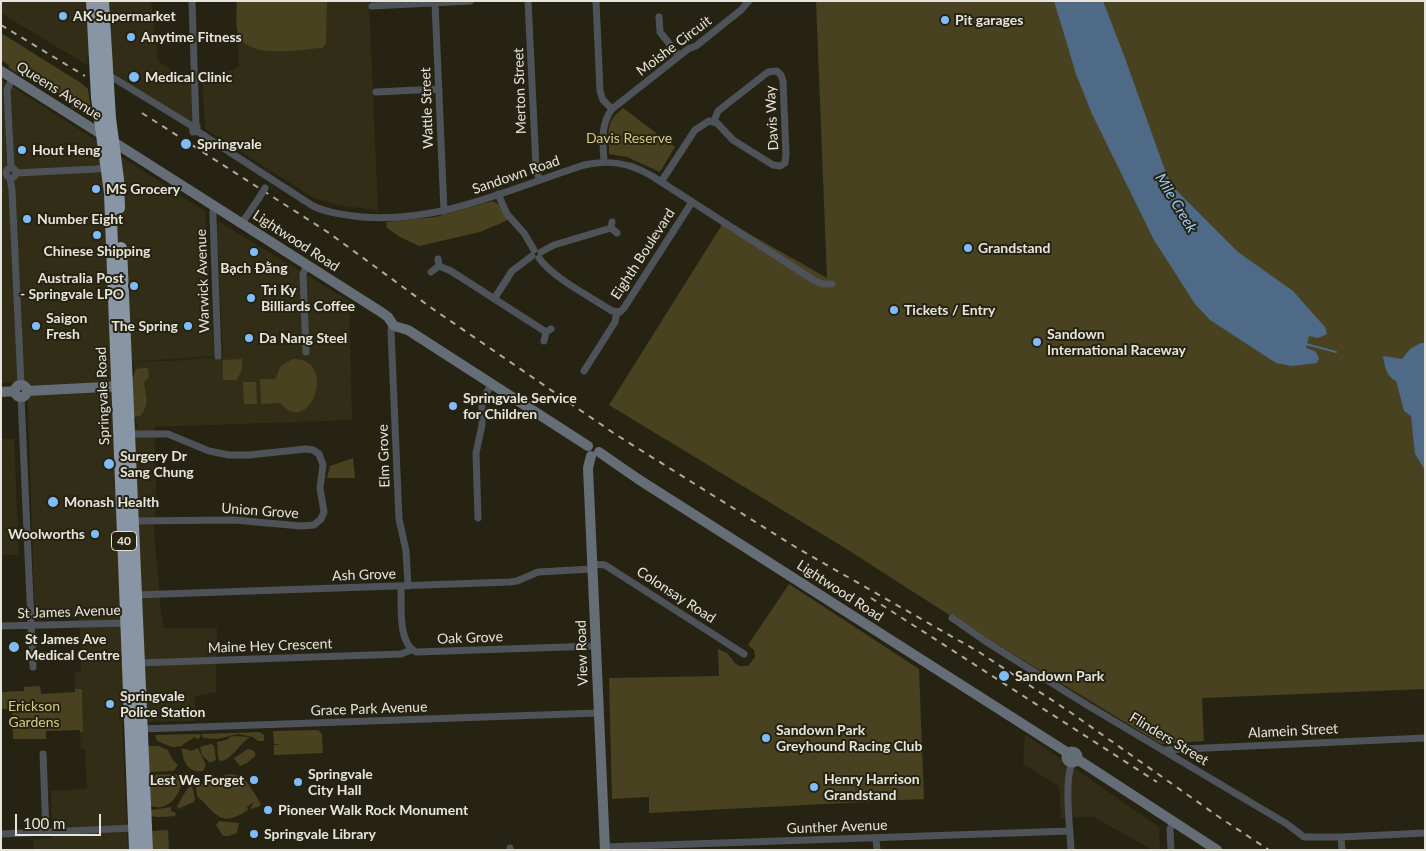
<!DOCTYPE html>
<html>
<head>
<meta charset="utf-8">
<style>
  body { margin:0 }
  #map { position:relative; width:1426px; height:851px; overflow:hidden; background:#262313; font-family:Lato,sans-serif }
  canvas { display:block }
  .frame { position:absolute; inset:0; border:2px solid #e6e5db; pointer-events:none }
  .scale { position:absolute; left:15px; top:814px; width:86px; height:22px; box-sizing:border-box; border:2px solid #e6e5db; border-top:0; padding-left:6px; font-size:15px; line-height:18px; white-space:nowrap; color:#e6e5db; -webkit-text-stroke:4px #262313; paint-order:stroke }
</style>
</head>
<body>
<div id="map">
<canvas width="1426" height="851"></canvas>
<div class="frame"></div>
<div class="scale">100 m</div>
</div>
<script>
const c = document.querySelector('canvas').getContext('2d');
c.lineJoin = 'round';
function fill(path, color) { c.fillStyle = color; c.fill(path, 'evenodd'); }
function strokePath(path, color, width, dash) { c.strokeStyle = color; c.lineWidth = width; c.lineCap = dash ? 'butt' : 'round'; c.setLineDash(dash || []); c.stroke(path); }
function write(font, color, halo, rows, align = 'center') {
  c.font = font + ' Lato,sans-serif'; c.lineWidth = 4; c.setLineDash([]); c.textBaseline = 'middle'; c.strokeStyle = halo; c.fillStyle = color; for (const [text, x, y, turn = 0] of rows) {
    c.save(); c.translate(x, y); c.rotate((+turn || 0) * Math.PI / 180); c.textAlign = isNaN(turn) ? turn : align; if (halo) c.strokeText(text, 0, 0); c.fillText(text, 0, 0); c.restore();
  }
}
fill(new Path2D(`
  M1 1H151L158 61 193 84V122H189L88 56 87 65 1 13Z
  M236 1H369L378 210 341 206 312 197 205 129 202 75 230 71 239 66Z
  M1 79 205 211 214 356 130 362 135 427H139L136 423 134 362 190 360V359L223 357 217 226 218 221 349 301 352 420 155 427 156 502 154 530 161 612 164 628H217L216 692 195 696V721L122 722 128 850H34L33 839 52 838 51 791 87 789 85 749H81L80 732H83L82 689H75V673L81 672 79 617 35 619 27 381 1 383Z
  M1 439H14L19 555H1Z
  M1025 734 1159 827 1160 850H1153L1093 817 1061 818 1059 786 1023 764Z`), '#322d17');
fill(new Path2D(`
  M237 1H327L326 44 322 48C300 49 247 61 238 33 235 24 237 11 237 1Z
  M816 1H1425V689L1202 698 1204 741 1161 744 962 623 840 545 609 405 725 220 827 278Z
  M1 33 81 83 88 89 91 112 80 105 78 109 71 108 73 104 41 80 22 70 17 73 8 67 10 66 1 60Z
  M623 108 675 147 660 172 627 157 609 154C610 132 603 124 623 108Z
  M493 201 501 206 508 220 480 232 419 246 400 237 387 228 386 222 435 217Z
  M242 359V369L237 380H223V360Z
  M292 359C339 357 311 439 280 403L261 404 260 379H275L281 366Z
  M145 368H148L149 377 144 382C145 396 151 404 140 416L134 417 132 380 136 369Z
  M243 382H256L257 404H244Z
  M353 458 355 478H327L330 466Z
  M789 584 919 669 924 799 649 813V797L612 799 609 678 719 676 718 649 727 653 736 664 740 666H748L755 657 754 650 748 645Z
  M40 686 41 694 75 692V689H82L83 732H80V730L46 731V739H13L12 709H1V692L24 691V687Z
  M318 730 322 734 323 753 274 755V745H283L274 744 273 731Z
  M260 732 264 735V741H258L253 737 238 734 218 739 204 738 202 736V734Z
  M201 734 200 738 197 739 195 737 182 745 183 746 172 747 157 741 155 735Z
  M232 736 250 737C240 743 232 760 220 761L218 758 217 742 226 740Z
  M211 744 214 746 216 760 210 763 202 755 200 747Z
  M148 746H158L168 750 172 759 178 765 174 771 149 772Z
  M182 748 191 751 198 748 206 765 203 771C188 774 182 760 182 748Z
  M248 749 252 750 255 752V756L247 763 238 767 240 765 237 763 234 758Z
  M174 774 179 776 182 781C180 796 167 812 151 806L150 776 151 775Z
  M230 774C234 775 238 775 242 777 246 779 260 801 261 805L258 807 250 809 254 802 247 807 248 810C220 829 216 813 197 796L196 787 210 779Z
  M192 785 195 799 194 802 178 809 177 806C182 799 185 789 192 785Z
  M171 807V811L176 813 175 816C168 816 159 818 151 816V810Z
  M219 821 239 823 237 833 228 836H223L216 825Z
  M168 830 169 850H153L152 831Z`), '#494221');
fill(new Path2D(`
  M1054 1H1103L1125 58 1167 176 1178 192 1238 252 1293 291 1325 327 1327 334 1318 338 1309 336 1306 348 1315 351 1319 358 1317 363 1292 366 1276 363 1210 320 1195 304 1154 240 1092 114 1076 74Z
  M1421 343H1425V470L1415 454 1411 416 1404 411 1397 384 1396 381C1386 376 1385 367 1383 356L1402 359 1410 349Z`), '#4e6a86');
strokePath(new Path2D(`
  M1306 344 1336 352`), '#4e6a86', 2);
strokePath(new Path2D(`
  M192 1 196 125
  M528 1 536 166 539 180
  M596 1 600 91 603 100 612 109
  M435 3 444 211
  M372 6 470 1
  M659 17 660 32 679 56
  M107 74 192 126
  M376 92 439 89
  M197 131V126H192L193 132 197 131 313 206C328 213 345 215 362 217 442 223 509 189 584 165 609 159 630 163 652 176L815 281 823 284H832
  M604 162C603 143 600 125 612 109L688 49 696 46 741 10 749 1
  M11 168 7 90 12 79
  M6 173a5 5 0 1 1 10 0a5 5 0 1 1-10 0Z
  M16 173 97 169 107 167
  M10 178 12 190 21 384
  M661 182 695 130 709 121 717 123 733 140 773 165 780 166 785 163 786 154 783 81 781 75 777 71 768 72 718 111 714 121
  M498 194 507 214 524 233 534 250
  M216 207 213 211V217L218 356
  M612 222 611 228 617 233
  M242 223 259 198
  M541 252 554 245 611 228
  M539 258C553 278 591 297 612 311L620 312 624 308 692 202
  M439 266 451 271 546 332
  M431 272 439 266 438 259
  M494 299 512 271 532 256
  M392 325 391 331 399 519 406 551 408 586
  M544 341 546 332 551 329
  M306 352 303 274 307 265
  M584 371 615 322 617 312
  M21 397 33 667
  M127 433 134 434H168L209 451 229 455H249L306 449 313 450 319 454 323 465 320 488 324 512 321 519 314 525 301 526 234 520 132 521
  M478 518 476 453 482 425V401L492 383
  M592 564 605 565 744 654
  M401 586C402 605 397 642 416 652L596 646
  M135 595 510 582 517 581 538 572 592 569
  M952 618 985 641 1087 705 1287 824 1304 837H1341L1342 850
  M1 626 128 623
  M138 663 401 654 411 650
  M142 729 598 713
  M1163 750 1425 738
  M43 754 46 832
  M1 834 134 828
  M1341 837 1425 833
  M876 839 877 850
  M604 847 1070 831
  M510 848V850
  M1071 850C1070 828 1064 782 1072 763
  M1171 850 1170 829 1173 821`), '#4d5359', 7);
strokePath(new Path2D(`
  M1 71 101 134
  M112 141 381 312 388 317 394 326 408 330 588 446
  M15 391a6 6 0 1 1 12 0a6 6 0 1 1-12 0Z
  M27 391 124 386
  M1 392 15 391
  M599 452 638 479 1068 753
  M591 456 588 468 605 850
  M1066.5 757a5.5 5.5 0 1 1 11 0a5.5 5.5 0 1 1-11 0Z
  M1077 759 1217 850`), '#656e77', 10);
strokePath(new Path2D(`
  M92 1 97 98 110 193 135 850
  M103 1 110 118 118 179 119 208
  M121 248 147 850`), '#8795a4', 12);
strokePath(new Path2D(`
  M1 25 85 76
  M142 113 329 233 433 309 615 434 797 548 979 652 1070 712 1219 817 1269 850
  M871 598 1157 782`), '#acab9f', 2, [6, 6]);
strokePath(new Path2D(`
  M259 198 265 188`), '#4d5359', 7);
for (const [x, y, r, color] of [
  [63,16,5,"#7fbdfa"],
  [945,20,5,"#7fbdfa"],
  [131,37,5,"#7fbdfa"],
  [134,77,6,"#7fbdfa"],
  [186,144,6,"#7fbdfa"],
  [22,150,5,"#7fbdfa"],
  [96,189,5,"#7fbdfa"],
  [27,219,5,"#7fbdfa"],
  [97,235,5,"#7fbdfa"],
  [968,248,5,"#7fbdfa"],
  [254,252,5,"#7fbdfa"],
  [134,286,5,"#7fbdfa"],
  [251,298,5,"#7fbdfa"],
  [894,310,5,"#7fbdfa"],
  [36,326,5,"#7fbdfa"],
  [188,326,5,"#7fbdfa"],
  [249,338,5,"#7fbdfa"],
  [1037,342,5,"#7fbdfa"],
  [453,406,5,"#7fbdfa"],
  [109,464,6,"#7fbdfa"],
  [53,502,6,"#7fbdfa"],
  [95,534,5,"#7fbdfa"],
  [14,647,6,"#7fbdfa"],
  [1004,676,6,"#7fbdfa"],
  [110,704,5,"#7fbdfa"],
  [766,738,5,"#7fbdfa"],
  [254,780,5,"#7fbdfa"],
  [298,782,5,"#7fbdfa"],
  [814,787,5,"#7fbdfa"],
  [268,810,5,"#7fbdfa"],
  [254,834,5,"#7fbdfa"]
]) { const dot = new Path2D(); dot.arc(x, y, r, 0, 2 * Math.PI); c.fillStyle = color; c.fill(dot); strokePath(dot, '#262313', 2); }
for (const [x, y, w] of [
  [124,541,25]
]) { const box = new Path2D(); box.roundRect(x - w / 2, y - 9.5, w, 19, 4); c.fillStyle = '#262313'; c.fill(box); strokePath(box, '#e6e5db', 1); }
write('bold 12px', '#e6e5db', null, [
  ["40",124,541]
]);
write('bold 14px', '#e6e5db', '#262313', [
  ["AK Supermarket",73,16],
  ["Pit garages",955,20],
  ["Anytime Fitness",141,37],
  ["Medical Clinic",145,77],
  ["Springvale",197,144],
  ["Hout Heng",32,150],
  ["MS Grocery",106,189],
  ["Number Eight",37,219],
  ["Grandstand",978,248],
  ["Chinese Shipping",97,251,"center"],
  ["Bạch Đằng",254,268,"center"],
  ["Australia Post",124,278,"right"],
  ["- Springvale LPO",124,294,"right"],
  ["Tri Ky",261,290],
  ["Billiards Coffee",261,306],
  ["Tickets / Entry",904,310],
  ["Saigon",46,318],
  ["Fresh",46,334],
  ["The Spring",178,326,"right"],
  ["Sandown",1047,334],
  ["International Raceway",1047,350],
  ["Da Nang Steel",259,338],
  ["Springvale Service",463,398],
  ["for Children",463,414],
  ["Surgery Dr",120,456],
  ["Sang Chung",120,472],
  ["Monash Health",64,502],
  ["Woolworths",85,534,"right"],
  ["St James Ave",25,639],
  ["Medical Centre",25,655],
  ["Sandown Park",1015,676],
  ["Springvale",120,696],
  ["Police Station",120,712],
  ["Sandown Park",776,730],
  ["Greyhound Racing Club",776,746],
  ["Springvale",308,774],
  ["City Hall",308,790],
  ["Henry Harrison",824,779],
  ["Grandstand",824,795],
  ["Lest We Forget",244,780,"right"],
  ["Pioneer Walk Rock Monument",278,810],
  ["Springvale Library",264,834]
], 'left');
write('14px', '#e6e5db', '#262313', [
  ["Moishe Circuit",674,46,-37],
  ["Queens Avenue",59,91,32],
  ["Merton Street",520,91,-92],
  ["Wattle Street",427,108,-92],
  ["Davis Way",772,118,-93],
  ["Sandown Road",516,175,-19],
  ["Lightwood Road",296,241,33],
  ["Eighth Boulevard",643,254,-57],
  ["Warwick Avenue",203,281,-92],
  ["Springvale Road",103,396,-92],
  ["Elm Grove",384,456,-92],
  ["Union Grove",260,511,4],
  ["Ash Grove",364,575,-2],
  ["Lightwood Road",840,591,33],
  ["Colonsay Road",676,595,33],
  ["St James Avenue",69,612,-2],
  ["Oak Grove",470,638,-2],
  ["Maine Hey Crescent",270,646,-2],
  ["View Road",582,653,-92],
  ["Grace Park Avenue",369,709,-2],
  ["Alamein Street",1293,731,-3],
  ["Flinders Street",1169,739,31],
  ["Gunther Avenue",837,827,-2]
]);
write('14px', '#d6c988', '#262313', [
  ["Davis Reserve",629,138],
  ["Erickson",34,706],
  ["Gardens",34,722]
]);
write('italic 15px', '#98c8f8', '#262313', [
  ["Mile Creek",1176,203,59]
]);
</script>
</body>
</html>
